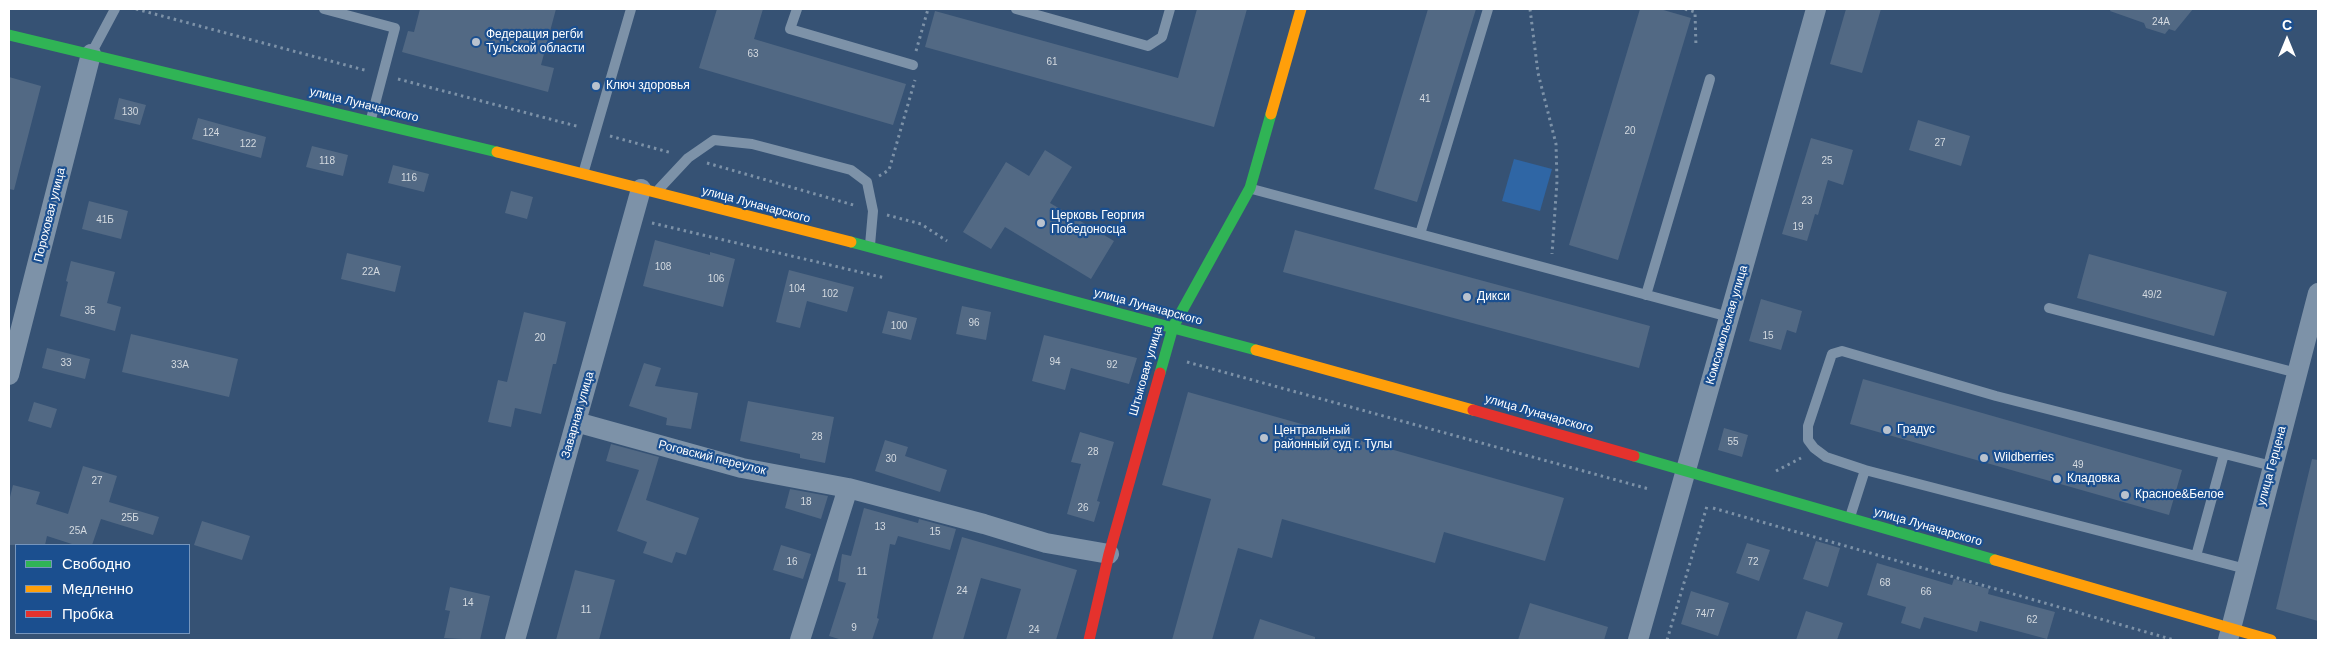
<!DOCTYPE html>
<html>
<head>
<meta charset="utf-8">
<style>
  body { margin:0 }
  #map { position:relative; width:2327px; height:649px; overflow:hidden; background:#365274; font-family:Arial,sans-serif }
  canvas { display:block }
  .frame { position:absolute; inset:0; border:10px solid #fff; pointer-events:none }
  .legend { position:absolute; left:15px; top:544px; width:175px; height:90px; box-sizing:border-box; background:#1b4f8f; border:1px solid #7695bc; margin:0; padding:6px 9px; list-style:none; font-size:15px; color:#fff }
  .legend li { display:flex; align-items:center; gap:10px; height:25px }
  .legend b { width:25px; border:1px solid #7695bc }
  .north { position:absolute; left:2262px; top:15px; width:50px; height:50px; -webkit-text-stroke:4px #1b4f8f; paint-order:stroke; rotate:0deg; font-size:14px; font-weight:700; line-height:20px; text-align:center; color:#fff }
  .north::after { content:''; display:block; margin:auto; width:18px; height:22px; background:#fff; clip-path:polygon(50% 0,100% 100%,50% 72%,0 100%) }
</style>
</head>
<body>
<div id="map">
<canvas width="2327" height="649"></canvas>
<div class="frame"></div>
<ul class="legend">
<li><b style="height:6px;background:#30b455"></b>Свободно</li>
<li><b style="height:6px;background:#ff9f0a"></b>Медленно</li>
<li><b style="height:6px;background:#e5322d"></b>Пробка</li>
</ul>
<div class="north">С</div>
</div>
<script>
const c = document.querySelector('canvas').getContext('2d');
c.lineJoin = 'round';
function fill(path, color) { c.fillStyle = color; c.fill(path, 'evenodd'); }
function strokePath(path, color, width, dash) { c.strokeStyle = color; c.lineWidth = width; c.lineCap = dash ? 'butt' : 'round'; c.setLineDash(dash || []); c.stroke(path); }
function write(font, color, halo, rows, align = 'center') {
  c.font = font + ' Arial,sans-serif'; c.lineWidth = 4.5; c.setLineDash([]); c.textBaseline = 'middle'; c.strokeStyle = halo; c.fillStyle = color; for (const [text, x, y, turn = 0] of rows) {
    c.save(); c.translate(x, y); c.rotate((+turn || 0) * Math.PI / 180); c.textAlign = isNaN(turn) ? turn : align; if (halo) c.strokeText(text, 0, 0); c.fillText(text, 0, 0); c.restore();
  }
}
fill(new Path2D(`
  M1514 159 1552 169 1540 211 1502 201Z`), '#2f66a5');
fill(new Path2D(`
  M420 9H556L541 65 554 68 548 92 402 52 408 31 414 32Z
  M717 9H763L754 39 906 84 893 125 699 68Z
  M1197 9H1247L1214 127 925 47 935 11 1178 78Z
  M1428 9H1476L1417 202 1374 189Z
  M1640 9H1660L1691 18 1618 260 1569 245Z
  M1846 9H1881L1862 73 1830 64Z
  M2111 9H2193L2175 31 2169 29 2165 34 2146 28 2144 23 2110 11Z
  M9 77 41 86 14 190 9 189Z
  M119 98 146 105 140 125 114 119Z
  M198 118 266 137 261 158 192 139Z
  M1918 120 1970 136 1961 166 1909 150Z
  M1811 138 1853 150 1843 185 1828 180 1818 215 1815 214 1807 241 1782 234Z
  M312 146 348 155 343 176 306 167Z
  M1045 150 1072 167 1050 203 1114 241 1091 279 1005 227 991 249 963 232 1006 162 1029 176Z
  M393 165 429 174 424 192 388 183Z
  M511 191 533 197 527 219 505 213Z
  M89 201 128 211 121 239 82 229Z
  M1295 230 1650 326 1639 368 1283 272Z
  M655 240 710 255V252L735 259 723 307 643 286Z
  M347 253 401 266 395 292 341 279Z
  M2089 254 2227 292 2214 336 2077 298Z
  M71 261 115 272 107 303 121 307 115 331 60 316 68 282 66 281Z
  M789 270 854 287 847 312 807 301 800 328 776 322Z
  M1761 299 1802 311 1796 333 1787 330 1781 350 1749 341Z
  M962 306 991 312 986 340 956 334Z
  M888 311 917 318 911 340 882 333Z
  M524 312 566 322 556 364H553L541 414 515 408 511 427 488 422 498 380 507 382Z
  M131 334 238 359 229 397 122 372Z
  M1044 335 1137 358 1129 384 1071 368 1065 390 1032 381Z
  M47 348 90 359 85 379 42 368Z
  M644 363 661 368 655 386 698 393 691 429 666 425 667 418 629 406Z
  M1863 379 2182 470 2169 515 1850 424Z
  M1188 392 1564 498 1545 561 1444 532 1435 563 1282 519 1272 558 1238 548 1212 640H1172L1211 499 1162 485Z
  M748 401 834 417 825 463 800 458V454L740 441Z
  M34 402 57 409 51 428 28 421Z
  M1724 428 1748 435 1742 457 1718 450Z
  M1080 432 1114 442 1097 501 1100 502 1094 522 1067 514 1081 464 1071 462Z
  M885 440 908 447 905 456 947 470 940 492 875 471Z
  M611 444 659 457 646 500 699 518 686 555 676 552 672 563 643 553 647 542 617 531 639 470 606 461Z
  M2312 459 2318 460V621L2276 609Z
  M83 466 117 476 109 502 159 517 153 535 101 519 92 545H75L47 536 45 545H9V501L13 485 40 492 36 504 68 514Z
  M790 489 828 496 821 519 785 508Z
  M864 508 918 523 919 519 956 529 950 550 898 536 895 545 890 544 877 618 879 619 872 640H842L829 636 846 583 838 581 842 554 851 556Z
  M202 521 250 536 242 560 194 545Z
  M962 537 1077 570 1056 640H1006L1021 589 981 578 963 640H932Z
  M1816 541 1840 548 1828 587 1803 579Z
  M1747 543 1770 550 1759 581 1736 573Z
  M781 545 811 554 803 579 773 570Z
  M1877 563 1952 585 1954 579 1989 589 1988 594 2055 612 2047 639 1980 621 1977 632 1924 617 1920 629 1901 623 1906 607 1867 595Z
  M575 570 615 580 599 640H556Z
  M450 587 490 596 480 640 444 638 450 611 445 610Z
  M1691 591 1729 603 1718 636 1681 624Z
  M1530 603 1608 627 1604 640H1518Z
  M1806 611 1843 623 1837 640H1796Z
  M1260 619 1315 637V640H1253Z`), '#526984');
strokePath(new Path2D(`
  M136 9 368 71
  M1530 9 1538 73 1556 144 1557 181 1552 254
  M1685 9 1695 12 1696 47
  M916 51 928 9
  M398 79 580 127
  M610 136 672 153
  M707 163 857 206
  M879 176 889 170 915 80
  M887 215 921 224 947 241
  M652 223 885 278
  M1187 362 1649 489
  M1776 471 1801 458
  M1713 508 2174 640
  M1667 640 1707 506`), '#7d92a8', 3, [2.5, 4]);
strokePath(new Path2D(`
  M324 9 395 28 371 119
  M797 9 790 29 913 65
  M1016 9 1148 46 1162 37 1170 9
  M92 52 115 9
  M583 174 631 9
  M659 189 688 158 714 140 752 144 851 170 867 182 873 211 870 245
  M1252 189 1729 317
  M1420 234 1488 9
  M1646 295 1710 79
  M2049 308 2297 373
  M1865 470 2246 569
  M1850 517 1865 470 1826 457 1814 448 1808 440V426L1832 354 1842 351 1996 396 2272 466
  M2196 556 2224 454`), '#7d92a8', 10);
strokePath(new Path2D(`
  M9 375 91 54
  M576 422 742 468 848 488 984 524 1046 543 1109 554
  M515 640 641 189
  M800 640 848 488
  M1638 640 1816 9
  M2228 640 2318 293`), '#7d92a8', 20);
strokePath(new Path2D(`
  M9 35 497 152
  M851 242 1256 350
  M1160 373 1173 327 1250 188 1271 114
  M1634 456 1995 560`), '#30b455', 11);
strokePath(new Path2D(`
  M1271 114 1301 9
  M497 152 851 242
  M1256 350 1473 410
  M1995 560 2271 640`), '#ff9f0a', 11);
strokePath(new Path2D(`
  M1473 410 1634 456
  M1089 640 1109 554 1160 373`), '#e5322d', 11);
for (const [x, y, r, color] of [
  [476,42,5,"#b9c2ce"],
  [596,86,5,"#b9c2ce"],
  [1041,223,5,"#b9c2ce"],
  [1467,297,5,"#b9c2ce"],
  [1887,430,5,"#b9c2ce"],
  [1264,438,5,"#b9c2ce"],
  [1984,458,5,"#b9c2ce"],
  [2057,479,5,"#b9c2ce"],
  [2125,495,5,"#b9c2ce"]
]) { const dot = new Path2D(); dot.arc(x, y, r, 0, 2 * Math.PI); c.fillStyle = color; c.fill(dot); strokePath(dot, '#1b4f8f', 2); }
write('10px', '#d4dae0', null, [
  ["24А",2161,22],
  ["63",753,54],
  ["61",1052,62],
  ["41",1425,99],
  ["130",130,112],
  ["20",1630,131],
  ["124",211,133],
  ["27",1940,143],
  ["122",248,144],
  ["118",327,161],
  ["25",1827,161],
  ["116",409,178],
  ["23",1807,201],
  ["41Б",105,220],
  ["19",1798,227],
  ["108",663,267],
  ["22А",371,272],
  ["106",716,279],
  ["104",797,289],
  ["102",830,294],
  ["49/2",2152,295],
  ["35",90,311],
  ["96",974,323],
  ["100",899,326],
  ["15",1768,336],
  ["20",540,338],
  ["94",1055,362],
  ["33",66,363],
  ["33А",180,365],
  ["92",1112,365],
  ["28",817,437],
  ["55",1733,442],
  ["28",1093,452],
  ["30",891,459],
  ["49",2078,465],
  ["27",97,481],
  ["18",806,502],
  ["26",1083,508],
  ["25Б",130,518],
  ["13",880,527],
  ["25А",78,531],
  ["15",935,532],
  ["16",792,562],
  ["72",1753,562],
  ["11",862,572],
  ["68",1885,583],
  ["24",962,591],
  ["66",1926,592],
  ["14",468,603],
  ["11",586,610],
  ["74/7",1705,614],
  ["62",2032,620],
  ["9",854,628],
  ["24",1034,630]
]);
write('12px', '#fff', '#1b4f8f', [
  ["Федерация регби",486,35],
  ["Тульской области",486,49],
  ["Ключ здоровья",606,86],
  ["Церковь Георгия",1051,216],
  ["Победоносца",1051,230],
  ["Дикси",1477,297],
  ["Градус",1897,430],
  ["Центральный",1274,431],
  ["районный суд г. Тулы",1274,445],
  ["Wildberries",1994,458],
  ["Кладовка",2067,479],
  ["Красное&Белое",2135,495]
], 'left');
write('12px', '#fff', '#1b4f8f', [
  ["улица Луначарского",364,105,14],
  ["улица Луначарского",756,205,15],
  ["Пороховая улица",50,215,-76],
  ["улица Луначарского",1148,307,15],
  ["Комсомольская улица",1727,325,-74],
  ["Штыковая улица",1146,371,-74],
  ["улица Луначарского",1539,414,16],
  ["Заварная улица",578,415,-74],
  ["Роговский переулок",712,458,14],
  ["улица Герцена",2272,466,-75],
  ["улица Луначарского",1928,527,16]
]);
</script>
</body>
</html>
